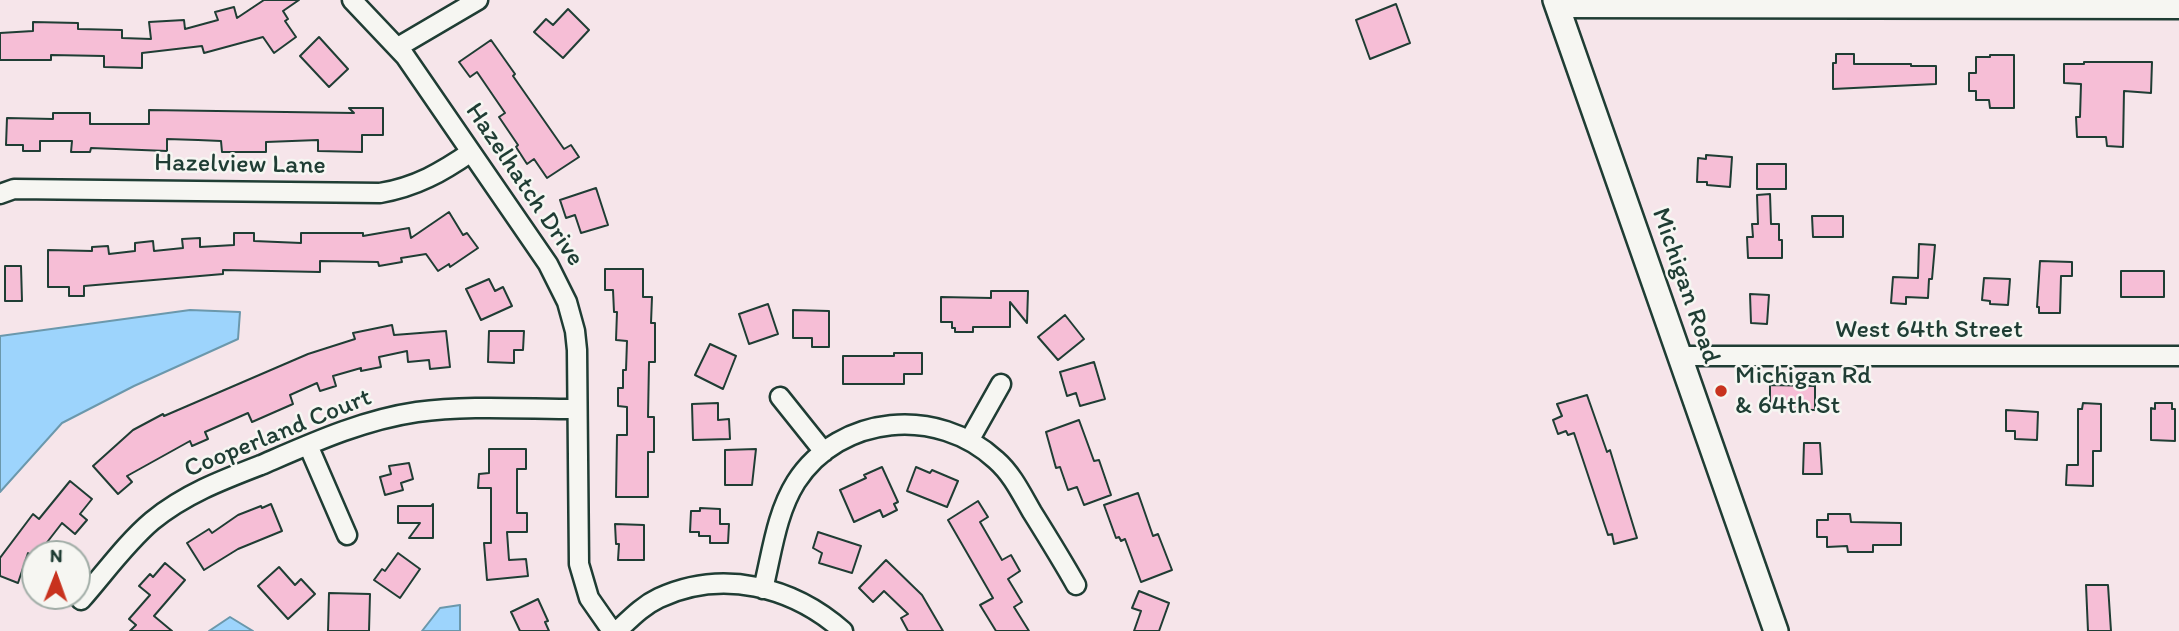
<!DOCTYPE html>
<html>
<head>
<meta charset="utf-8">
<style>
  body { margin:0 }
  #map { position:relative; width:2179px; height:631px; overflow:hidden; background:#f6e5ea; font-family:Itim,sans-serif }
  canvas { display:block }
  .north { position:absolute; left:21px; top:540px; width:70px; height:70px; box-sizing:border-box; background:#f6f6f2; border:2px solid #a0aca6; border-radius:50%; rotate:1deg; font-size:19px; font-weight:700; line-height:28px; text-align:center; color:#1f3d34 }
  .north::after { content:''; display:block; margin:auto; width:24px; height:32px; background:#c8321e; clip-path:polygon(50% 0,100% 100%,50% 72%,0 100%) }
</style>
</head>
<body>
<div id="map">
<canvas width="2179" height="631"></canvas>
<div class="north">N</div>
</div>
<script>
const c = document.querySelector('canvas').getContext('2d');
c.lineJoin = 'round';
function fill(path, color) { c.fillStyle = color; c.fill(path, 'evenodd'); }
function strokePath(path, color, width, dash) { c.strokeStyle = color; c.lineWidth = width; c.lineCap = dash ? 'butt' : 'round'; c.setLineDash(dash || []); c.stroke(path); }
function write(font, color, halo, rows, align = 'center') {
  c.font = font + ' Itim,sans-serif'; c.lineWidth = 5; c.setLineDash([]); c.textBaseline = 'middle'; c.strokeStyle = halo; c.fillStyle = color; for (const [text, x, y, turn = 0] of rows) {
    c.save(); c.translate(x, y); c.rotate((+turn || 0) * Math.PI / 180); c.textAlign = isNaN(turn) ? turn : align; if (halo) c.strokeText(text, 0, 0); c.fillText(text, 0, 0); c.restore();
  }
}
const water = new Path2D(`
  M190 310 240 312 238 339 134 386 62 423 0 492V336Z
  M460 605V631H422L440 608Z
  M230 617 253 631H209Z`);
fill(water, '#9dd4fc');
strokePath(water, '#6b98ac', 2);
const building = new Path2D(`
  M264 0H299L283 11 288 19 285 21 296 37 274 53 263 37 204 53 202 46 142 53V68L104 67V56L51 55V60H0V33L33 31V22L78 23V29L122 30V38L151 39 149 22 184 20 185 29 218 20 215 12 234 7 237 18Z
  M1396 4 1410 43 1370 59 1356 20Z
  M568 9 589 30 563 58 534 32 546 19 553 25Z
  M319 37 348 69 329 87 300 56Z
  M491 40 515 74 513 76 564 149 571 145 579 157 547 178 534 159 527 164 516 147 518 145 499 117 505 113 477 72 470 77 459 62Z
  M1836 54H1854V64H1911V66H1936V84L1833 89V63H1836Z
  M1990 55H2014V108H1990L1989 100H1976V91H1969V73H1976V57H1990Z
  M2084 62H2152L2151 93 2124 91 2123 147 2107 146 2106 137H2077L2076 117H2080L2081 84 2064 83V64H2084Z
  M349 108H383V135H362V152L318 151V140L266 142V152H222L221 141 198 140 167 139V151L91 148 90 152H71L72 141H40V151H23V145H6L7 118 53 119V113H90V124H149V110L354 113Z
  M1706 155 1732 157 1730 187 1707 185V182H1697L1698 158 1706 159Z
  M1757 164H1786V189H1757Z
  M596 188 608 225 581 233 575 215 566 218 560 200Z
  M1770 194 1771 224H1779V240H1782V258H1748L1747 237H1753L1752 224H1758L1757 195Z
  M449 212 463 235 467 233 478 248 450 267 449 264 438 271 426 254 401 258 402 262 379 266 378 262 320 261V272L223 270V274L84 286V296H69V287H48V250L92 251V247L108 246 109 254 135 251V243L153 241 154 251 183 248 182 239 200 238V247L234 245V233H254V241L301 243V233H363V236L409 228 411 238Z
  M1812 216H1843V237H1813Z
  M1919 244 1935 245 1932 279H1929L1928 298 1906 297V304L1891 303 1893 277 1918 278Z
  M2040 261 2072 262V276H2061L2060 313H2039V307H2037Z
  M5 266H21L22 301H5Z
  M605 269H643V297H652L651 323H655V362H649L648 417H654V452H648V497H616L617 435H627V407L618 406V388H623V370H626L627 341 616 340 617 312H614L613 290H605Z
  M2121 271H2164V297H2121Z
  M1984 278 2010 279 2008 305 1990 304V301L1982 300Z
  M489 279 495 291 503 287 512 306 481 320 466 289Z
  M991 291H1028L1027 323 1010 302V327H973V332H955V328H952V322H941V297L991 298Z
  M1750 294 1769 295 1767 324 1751 323Z
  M768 304 778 334 749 344 739 314Z
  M793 310 829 311V347H812V338H793Z
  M1065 315 1084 339 1058 360 1038 337Z
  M392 325 394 335 446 331 450 367 430 369 429 360 408 362 407 351 379 357 381 367 361 371V368L333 376 336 386 320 391 317 383 290 395 293 404 277 411 252 422 248 413 205 432 208 439 192 446 190 441 127 476 132 482 118 494 93 466 133 430 163 414 164 416 308 354 355 339 353 333Z
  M489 331H524L523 350H514V363L488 362Z
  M710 344 736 356 723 389 695 375Z
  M894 353H922V374H904V384H843V356H894Z
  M1094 362 1105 399 1080 406 1076 393 1067 396 1060 372Z
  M1770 385 1815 386V410L1770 409Z
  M1587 395 1607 452 1610 450 1637 538 1614 544 1612 534 1608 535 1574 433 1568 435 1566 431 1558 434 1553 420 1562 416 1557 404Z
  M718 403V420L729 419 730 439 693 440 692 404Z
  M2083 403 2101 404V451H2093V486L2066 485 2067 465H2078V409H2082Z
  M2155 403H2172V409H2175V441L2151 440V408L2155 409Z
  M2006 410 2038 412 2037 440 2015 439V431H2006Z
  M1079 420 1094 461 1099 460 1111 495 1084 505 1077 487 1068 490 1060 467 1056 468 1046 432Z
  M1804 443H1820L1822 474H1803Z
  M489 449H526V469H517V513H527V532H507L509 560 526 559 528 576 487 580 484 543H491V488H478L479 474 489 473Z
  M756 449 752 485H725V450Z
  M409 463 413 479 401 483 403 490 385 495 380 477 391 474 389 466Z
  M882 467 898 502 894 504 897 510 883 517 880 510 854 522 840 490 866 478 864 475Z
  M916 467 930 473 932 470 958 481 947 507 907 491Z
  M70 481 92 499 80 514 87 520 75 534 62 523 38 554H35V558L28 553 18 583 0 576V558L33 514 39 519Z
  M1138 493 1153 536 1158 534 1172 570 1141 582 1125 539 1121 541 1119 537 1116 538 1104 505Z
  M978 501 988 517 980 522 1002 560 1011 555 1020 571 1008 579 1022 602 1014 607 1029 631H996L980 605 993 598 948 520Z
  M271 504 282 531 238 549 204 570 187 543 209 529 212 533 238 515 261 506 262 508Z
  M433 504V538H409L420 523H398V506H431Z
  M700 508 720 509V524H729L728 543H710V536H699V532H690L691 511H700Z
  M1828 514H1850L1851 522 1901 523V545H1873V552H1848L1847 546 1827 547V537H1817V520H1828Z
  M615 524 644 525V560H618L619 544H616Z
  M818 532 861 546 852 573 819 563 822 553 813 548Z
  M398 553 420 569 400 598 374 580 382 569 385 571Z
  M886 560 922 595 943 631H908L901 618 908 614 884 591 873 602 859 588Z
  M165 563 185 580 154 616 172 631H130L136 625 129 619 150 595 139 586 150 574 153 577Z
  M279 567 295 585 301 579 315 594 288 619 258 586Z
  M2086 585H2108L2111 631H2088Z
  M1139 591 1169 603 1159 631H1134L1141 611 1132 608Z
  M329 593 370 594 369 631H328Z
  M538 599 548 621 545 622 549 631H520L511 612Z`);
fill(building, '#f6bed6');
strokePath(building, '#1f3d34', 2);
const minor = new Path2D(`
  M352 0 405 56 548 264 567 302 575 331 577 350 579 564 589 598 612 631
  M1558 8 2179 9
  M398 47 478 0
  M0 194 14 189 380 193C416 187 442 172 471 152
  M1679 356H2179
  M780 397 824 452
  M970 439 1001 384
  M308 445 347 535
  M763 589C772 553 776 514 796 482 840 414 938 406 996 460 1012 474 1021 493 1032 512 1047 536 1062 560 1076 585
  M81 600C104 574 126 543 152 521 185 494 222 480 261 465 312 443 362 420 417 412 469 405 524 409 577 409
  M617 631C630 619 642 606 659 598 722 569 792 586 843 631`);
const major = new Path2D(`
  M1555 0 1776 631`);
strokePath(minor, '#1f3d34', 23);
strokePath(major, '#1f3d34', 28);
strokePath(minor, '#f6f6f2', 18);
strokePath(major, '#f6f6f2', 23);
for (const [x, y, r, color] of [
  [1721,391,7,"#c8321e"]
]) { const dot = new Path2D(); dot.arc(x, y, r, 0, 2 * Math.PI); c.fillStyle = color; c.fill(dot); strokePath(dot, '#f6f6f2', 2.5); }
write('26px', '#1f3d34', '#f6f6f2', [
  ["Hazelview Lane",240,165,1],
  ["Hazelhatch Drive",524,185,56],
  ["Michigan Road",1685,286,71],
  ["West 64th Street",1929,330],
  ["Cooperland Court",278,434,-22]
]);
write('26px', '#1f3d34', '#f6f6f2', [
  ["Michigan Rd",1735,376],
  ["& 64th St",1735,406]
], 'left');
</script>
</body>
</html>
